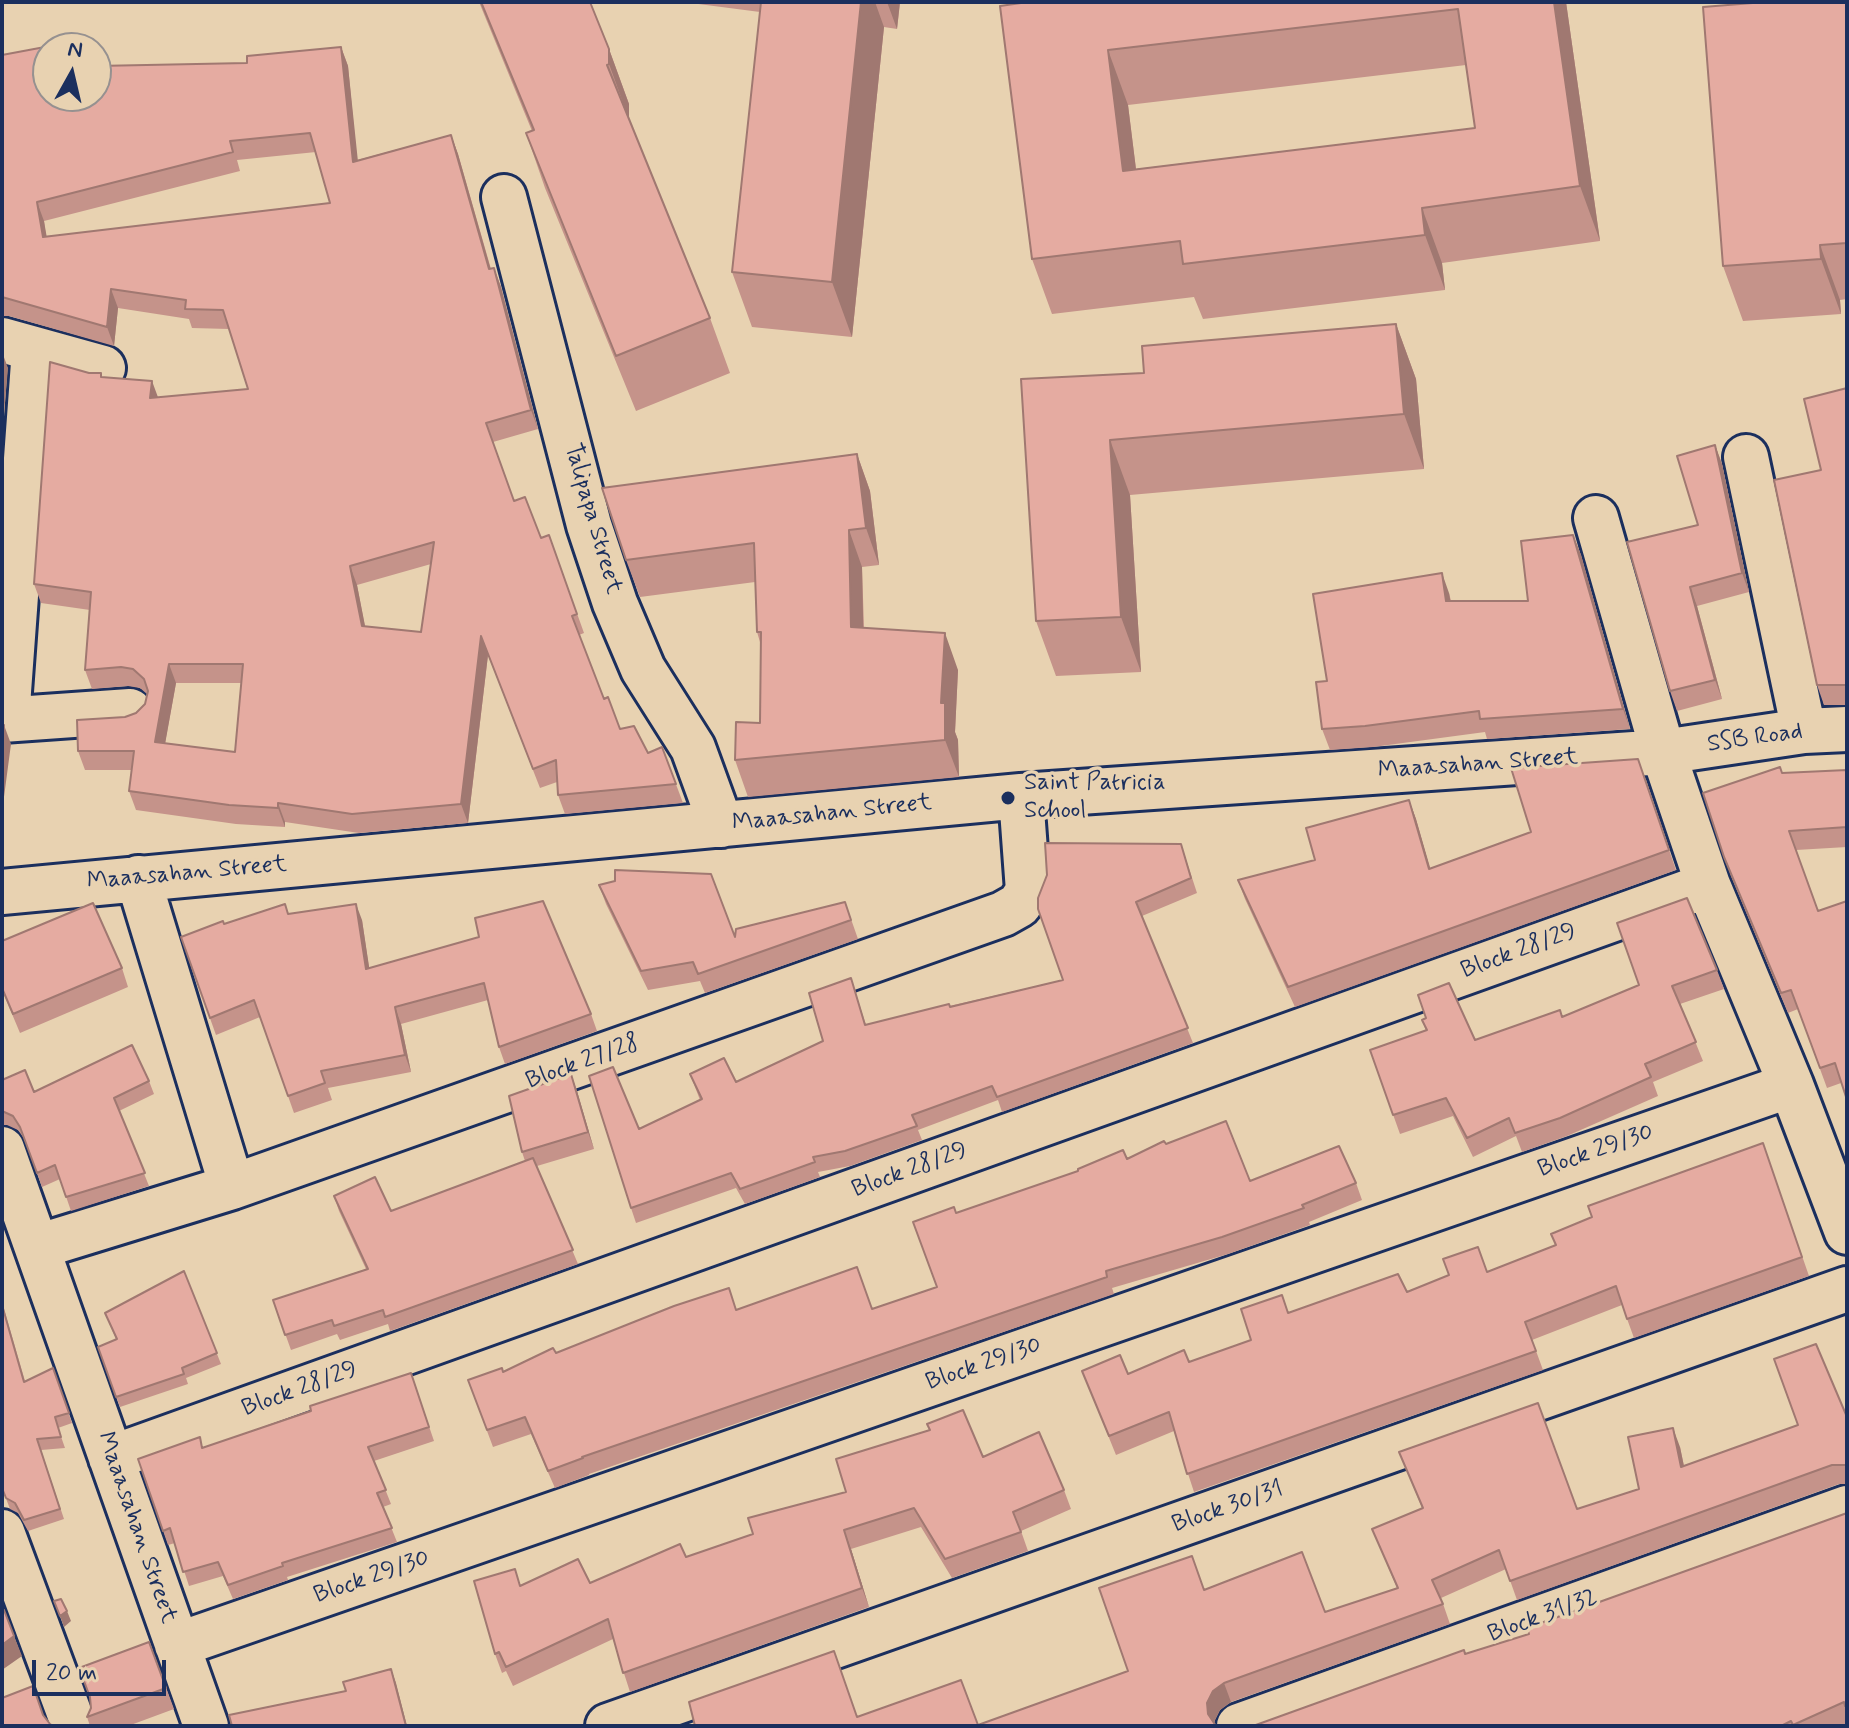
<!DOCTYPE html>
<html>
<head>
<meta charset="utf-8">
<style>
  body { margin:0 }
  #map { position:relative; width:1849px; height:1728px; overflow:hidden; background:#e8d2b1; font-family:Mynerve,sans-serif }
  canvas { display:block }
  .frame { position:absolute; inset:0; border:4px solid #1b2f5e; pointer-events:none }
  .north { position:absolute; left:32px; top:32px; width:80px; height:80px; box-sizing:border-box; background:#e8d2b1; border:2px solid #969190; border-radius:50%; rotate:8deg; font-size:22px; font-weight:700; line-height:32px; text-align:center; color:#1b2f5e }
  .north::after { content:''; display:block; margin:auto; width:28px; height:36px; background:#1b2f5e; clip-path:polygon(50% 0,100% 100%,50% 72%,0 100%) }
  .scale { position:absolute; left:32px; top:1660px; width:134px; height:36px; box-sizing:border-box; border:4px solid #1b2f5e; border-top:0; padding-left:10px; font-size:24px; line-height:28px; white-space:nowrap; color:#1b2f5e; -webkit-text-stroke:6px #e8d2b1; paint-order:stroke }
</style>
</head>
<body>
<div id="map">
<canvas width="1849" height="1728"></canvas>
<div class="frame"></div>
<div class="north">N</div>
<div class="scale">20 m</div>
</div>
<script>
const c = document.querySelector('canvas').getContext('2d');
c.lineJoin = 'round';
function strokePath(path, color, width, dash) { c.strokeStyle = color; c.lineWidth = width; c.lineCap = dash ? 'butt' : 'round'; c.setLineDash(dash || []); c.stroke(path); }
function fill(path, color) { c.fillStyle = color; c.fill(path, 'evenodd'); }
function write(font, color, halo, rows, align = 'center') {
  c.font = font + ' Mynerve,sans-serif'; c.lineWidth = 7; c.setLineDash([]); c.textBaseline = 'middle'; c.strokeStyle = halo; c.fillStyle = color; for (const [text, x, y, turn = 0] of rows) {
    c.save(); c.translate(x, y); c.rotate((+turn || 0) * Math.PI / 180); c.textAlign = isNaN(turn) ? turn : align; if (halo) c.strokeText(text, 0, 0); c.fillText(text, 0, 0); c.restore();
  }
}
const minor = new Path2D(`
  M504 197 589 525 615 603 643 669 693 748 721 825
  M2 340 103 368
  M1746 457 1804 731
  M1596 518 1663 752 1708 885 1791 1085 1847 1232
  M7 719 34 349
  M2 720 130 711
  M138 878 232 1187
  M2 892 1021 796 1663 752 1804 731 1847 729
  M2 1149 206 1726
  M37 1247 232 1187 1003 914 1019 905 1028 891 1021 796
  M111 1458 1708 885
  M2 1532 74 1726
  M177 1645 1791 1085
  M608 1726 1847 1289
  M1239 1726 1847 1508`);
strokePath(minor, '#1b2f5e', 50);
strokePath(minor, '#e8d2b1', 44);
fill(new Path2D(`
  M479 2H590L609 49 629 104V119L710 318 730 373 636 411 545 188 526 133 532 131Z
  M683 2H900L897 29 884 27 852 337 752 327 732 272 760 12Z
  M1028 2H1566L1600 241 1442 263 1445 290 1203 319 1194 297 1052 314 1032 259ZM1466 65 1475 128 1136 169 1128 105Z
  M1847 2V299L1840 300 1841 314 1743 321 1723 266Z
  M341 47 348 66 357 160 451 135 458 154 491 269 494 268 501 287 538 429 493 442 514 501 541 538 549 535 584 633 579 635 604 699 620 729 648 753 662 747 683 803 565 814 558 795 557 782 540 788 488 655 468 823 359 833 285 822V827L236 824 136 810 129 791 132 770H85L78 751 125 717 136 713 145 704 147 694 140 688 128 686 92 689 85 670 90 610 41 603 34 584 103 377 158 398 248 389 229 329 192 328 189 319 118 308 114 346 9 316H2V55L48 96ZM316 152 330 203 46 237 44 221 240 171 237 160ZM431 564 421 632 365 627 357 585ZM176 683H241L235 752 165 743Z
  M1396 324 1416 379 1424 469 1130 495 1141 672 1056 676 1036 621 1021 379 1144 373Z
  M1847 388V705H1824L1817 685 1821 470Z
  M1715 445 1722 464 1749 592 1697 606 1722 699 1677 711 1670 691 1698 525Z
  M857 454 870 491 879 565 862 567 864 628 958 670 955 732 958 740 959 777 748 797 735 760 760 723V642L757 632 755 582 640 597 626 560Z
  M1573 535 1581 555 1630 729 1487 739 1485 732 1373 747 1330 750 1322 729 1327 681 1449 593 1451 601H1528Z
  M1638 759 1676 870 1295 1007 1245 899 1238 880 1315 860 1409 800 1416 819 1430 869 1531 832Z
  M1847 770V847L1796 850 1841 1083 1827 1088 1798 1009 1788 1013 1731 876 1703 793 1782 773Z
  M1181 844 1197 893 1142 916 1193 1043 1002 1112 998 1100 918 1130 922 1140 850 1166 818 1172 820 1177 745 1204 736 1188 636 1223 631 1208 639 1129 700 1100 690 1074 736 1082 823 1041 851 978 866 1025 1063 980Z
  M599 885 735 937 845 902 858 939 705 993 700 981 648 990 606 904Z
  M288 914 362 920 369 968 479 937 591 1014 597 1031 505 1064 499 1047 488 1000 401 1024 411 1072 328 1088 332 1100 294 1113 260 1017 216 1035 181 937 224 924Z
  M2 941 122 968 128 987 20 1033 2 990Z
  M1717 970 1724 989 1680 1004 1703 1061 1653 1082 1658 1096 1567 1136 1522 1152 1516 1136 1473 1157 1453 1116 1400 1134 1370 1050 1426 1031 1422 1020 1475 1040 1562 1017Z
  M571 1074 594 1149 537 1166 578 1264 390 1331 388 1324 340 1340 337 1334 291 1350 273 1300 366 1269 339 1211 334 1196 391 1211 525 1161 522 1152Z
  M2 1080 34 1092 149 1081 154 1094 119 1111 149 1186 71 1211 60 1179 42 1187 25 1140 18 1130 7 1125H2Z
  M1763 1143 1809 1276 1634 1338 1622 1305 1532 1340 1543 1370 1194 1492 1174 1431 1116 1455 1082 1371 1128 1374 1189 1362 1251 1340 1289 1313 1407 1292 1487 1272 1556 1245 1592 1217Z
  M1166 1144 1250 1181 1356 1183 1362 1200 1309 1222 1310 1225 1228 1254 1112 1288 1114 1294 589 1474V1475L555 1488 531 1434 493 1447 468 1380 503 1372 556 1353 737 1310 872 1309 937 1287 956 1213 1127 1159Z
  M184 1271 221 1364 186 1378 188 1384 120 1407 98 1347 116 1339 105 1313Z
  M2 1302 25 1381 53 1368 72 1423 58 1428 65 1448 41 1450 64 1519 28 1531 18 1513 10 1509 2 1488Z
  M411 1373 434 1441 374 1461 391 1504 383 1507 397 1542 287 1577 288 1580 233 1599 223 1576 189 1586 175 1543 168 1545 138 1459 204 1448 311 1411Z
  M1847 1417V1484H1839L1517 1600 1506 1569 1441 1598 1450 1624 1231 1702 1220 1710 1214 1722 1216 1726H695L857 1717 978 1725 1128 1671 1204 1590 1325 1612 1397 1588 1372 1529 1422 1508 1399 1452 1577 1509 1639 1489 1680 1447 1684 1466Z
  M983 1457 1064 1490 1071 1509 1021 1531 1028 1551 952 1578 921 1527 851 1549 869 1607 630 1692 613 1639 513 1686 506 1671 502 1673 495 1654 521 1586 590 1583 686 1557Z
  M1847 1513V1723L1841 1726H1253L1465 1654 1529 1634Z
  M149 1642 174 1709 128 1726H90L87 1717Z`), '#c5938a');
fill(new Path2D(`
  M861 2H875L884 27 852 337 832 282Z
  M887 2H900L897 29Z
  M1554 2H1566L1600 241 1580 186Z
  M341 47 348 66 360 181 353 162Z
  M609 49 629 104V119L609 64Z
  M1108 50 1128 105 1143 226 1123 171Z
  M451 135 458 154 496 288 489 269Z
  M37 202 44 221 50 256 43 237Z
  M1422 208 1442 263 1445 290 1425 235Z
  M1820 245 1840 300 1841 314 1821 259Z
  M494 268 501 287 538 429 531 410Z
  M111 289 118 308 114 346 107 327Z
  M1396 324 1416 379 1424 469 1404 414Z
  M2 352 8 368 3 425 2 422Z
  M152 381 159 400 150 398Z
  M1110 440 1130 495 1141 672 1121 617Z
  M1715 445 1722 464 1749 592 1742 573Z
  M857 454 870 491 879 565 866 528Z
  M849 530 862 567 864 664 851 627Z
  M1573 535 1581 555 1630 729 1623 709Z
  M350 566 357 585 369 646 362 626Z
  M1442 573 1449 593 1454 622 1446 601Z
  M1690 587 1697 606 1722 699 1715 680Z
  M945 633 958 670 955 732 958 740 959 777 945 740 941 703Z
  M481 636 488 655 468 823 461 804Z
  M169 664 176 683 162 761 155 742Z
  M4 725 11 744 2 812V743Z
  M1409 800 1416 819 1436 888 1429 869Z
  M278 803 285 822V827L278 808Z
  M356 904 362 920 372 986 366 969Z
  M395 1007 401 1024 411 1072 405 1055Z
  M571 1074 577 1091 594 1149 588 1132Z
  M1673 1428 1680 1447 1688 1486 1681 1467Z
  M844 1530 851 1549 869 1607 862 1588Z
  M67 1611 71 1621 64 1627 60 1616Z
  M14 1636 22 1656 2 1670V1645Z
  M391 1669 396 1683 407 1726H406Z
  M1224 1683 1231 1702 1220 1710 1214 1722 1208 1714 1207 1703 1213 1691Z`), '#a07871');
const building = new Path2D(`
  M481 2H590L609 49V64L607 65 710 318 616 356 526 133 534 130Z
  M761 2H861L832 282 732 272Z
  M1028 2H1554L1580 186 1422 208 1425 235 1183 264 1180 241 1032 259 1000 6ZM1458 9 1475 128 1123 171 1108 50Z
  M1765 2H1847V243L1820 245 1821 259 1723 266 1703 7Z
  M77 41 79 48H48V96H96V66L247 63V56L341 47 353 162 451 135 489 269 494 268 531 410 486 423 514 501 525 497 541 538 549 535 577 614 572 616 604 699 608 697 620 729 634 726 648 753 662 747 676 784 558 795 556 760 533 769 481 636 461 804 352 814 278 803V808L229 805 129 791 134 751H78L77 720 125 717 136 713 145 704 148 691 144 679 133 669 121 667 85 670 91 592 34 584 50 362 89 373H101V377L152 381 150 398 248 389 223 310 185 309 186 300 111 289 107 327 2 297V55ZM310 133 330 203 43 237 37 202 233 152 230 141ZM434 542 421 632 362 626 350 566ZM169 664H243L235 752 155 742Z
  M1396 324 1404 414 1110 440 1121 617 1036 621 1021 379 1144 373 1142 346Z
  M1847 388V685H1817L1774 480 1821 470 1804 399Z
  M1715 445 1742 573 1690 587 1715 680 1670 691 1627 542 1698 525 1677 456Z
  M857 454 866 528 849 530 851 627 945 633 941 703H945V740L735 760 736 722 760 723 761 632H757L754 543 626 560 602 488Z
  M1573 535 1623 709 1480 719 1479 711 1365 726 1322 729 1316 682 1327 681 1313 594 1442 573 1446 601H1528L1521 541Z
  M2 725H4L2 743Z
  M1638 759 1669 850 1288 987 1238 880 1315 860 1306 828 1409 800 1429 869 1531 832 1511 768Z
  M1780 767 1782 773 1847 770V827L1789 831 1818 911 1847 901V1100L1835 1063 1820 1068 1791 990 1781 993 1724 857 1703 793Z
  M1045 843 1181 844 1191 878 1136 902 1188 1028 997 1097 992 1086 912 1115 917 1126 845 1151 813 1157 815 1162 740 1189 731 1173 631 1208 589 1076 613 1067 639 1129 702 1099 690 1074 724 1058 736 1082 823 1041 809 993 851 978 865 1025 949 1004 950 1007 1063 980 1038 909V898L1047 875Z
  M615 870 711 874 735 937 736 929 845 902 851 920 698 974 693 962 641 971 599 885 615 881Z
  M1687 898 1717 970 1672 986 1696 1042 1645 1064 1651 1077 1560 1118 1515 1133 1509 1118 1467 1138 1446 1098 1393 1115 1370 1050 1427 1030 1422 1020 1426 1018 1418 995 1449 983 1475 1040 1560 1010 1562 1017 1639 985 1617 923Z
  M543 901 591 1014 499 1047 484 983 395 1007 405 1055 321 1071 325 1083 288 1096 254 1000 210 1018 181 937 223 921 224 924 285 904 288 914 356 904 366 969 479 937 475 918Z
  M93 903 122 968 13 1014 2 988V941Z
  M132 1045 149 1081 114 1098 145 1173 66 1197 55 1165 37 1173 20 1127 13 1116 2 1111V1080L25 1070 34 1092Z
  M571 1074 588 1132 522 1152 509 1096Z
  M1226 1121 1250 1181 1339 1146 1356 1183 1302 1205 1304 1208 1222 1237 1106 1271 1107 1277 582 1457 583 1458 548 1471 525 1417 487 1430 468 1380 502 1368 503 1372 553 1348 556 1353 674 1306 729 1288 736 1310 857 1267 872 1309 937 1287 913 1222 954 1207 956 1213 1078 1171V1169L1123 1150 1127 1159 1164 1141 1166 1144Z
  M1763 1143 1802 1257 1627 1319 1616 1286 1525 1322 1536 1351 1187 1474 1169 1412 1109 1436 1082 1371 1120 1355 1128 1374 1184 1350 1189 1362 1251 1340 1241 1309 1282 1295 1288 1313 1398 1274 1407 1292 1449 1275 1443 1259 1478 1247 1487 1272 1556 1245 1551 1234 1592 1217 1588 1206Z
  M533 1158 573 1250 385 1317 383 1310 334 1326 332 1320 285 1335 273 1300 368 1269 334 1196 375 1177 391 1211Z
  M184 1271 217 1353 182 1368 184 1374 116 1397 98 1347 117 1339 105 1313Z
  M2 1305 24 1382 53 1368 69 1413 55 1417 61 1437 37 1439 60 1509 24 1520 15 1503 6 1498 2 1488Z
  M1816 1344 1847 1417V1465H1832L1510 1581 1499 1550 1432 1580 1443 1604 1224 1683 1213 1691 1207 1703 1208 1714 1216 1726H695L689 1702 834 1651 857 1717 961 1680 978 1725 1128 1671 1099 1588 1192 1556 1204 1590 1302 1552 1325 1612 1398 1588 1372 1529 1423 1508 1399 1452 1538 1403 1577 1509 1639 1489 1628 1437 1673 1428 1681 1467 1798 1425 1774 1359Z
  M411 1373 429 1427 368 1447 386 1490 377 1493 392 1528 282 1563 283 1566 228 1585 218 1562 183 1572 170 1528 163 1531 138 1459 200 1437 202 1448 311 1411 310 1406Z
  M963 1410 983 1457 1039 1432 1064 1490 1013 1512 1021 1532 945 1559 914 1508 844 1530 862 1588 623 1673 608 1619 506 1667 499 1652 495 1654 474 1581 515 1569 520 1586 578 1559 590 1583 680 1544 686 1557 753 1534 748 1518 846 1492 836 1459 930 1430 927 1424Z
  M1847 1513V1705L1845 1706 1844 1702 1793 1725 1791 1721 1781 1726H1253L1464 1650 1465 1654 1529 1634 1527 1628Z
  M61 1599 67 1611 60 1616 54 1601Z
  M4 1610 14 1636 2 1645V1611Z
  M149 1642 166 1688 87 1717 91 1708 90 1697 79 1668Z
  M391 1669 406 1726H232L229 1715 346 1691 343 1682Z
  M33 1686 43 1715 50 1724 53 1726H2V1698Z`);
fill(building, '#e5aba1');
strokePath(building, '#a07871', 2);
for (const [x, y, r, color] of [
  [1008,798,8,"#1b2f5e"]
]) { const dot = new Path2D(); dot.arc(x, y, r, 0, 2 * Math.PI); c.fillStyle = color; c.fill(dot); strokePath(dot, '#e8d2b1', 3); }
write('24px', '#1b2f5e', '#e8d2b1', [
  ["Talipapa Street",592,519,74],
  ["SSB Road",1755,739,-8],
  ["Maaasahan Street",1478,765,-4],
  ["Maaasahan Street",832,814,-6],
  ["Maaasahan Street",187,874,-5],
  ["Block 28/29",1519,952,-20],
  ["Block 27/28",583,1063,-20],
  ["Block 29/30",1596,1152,-19],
  ["Block 28/29",910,1171,-20],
  ["Block 29/30",984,1365,-19],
  ["Block 28/29",300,1390,-20],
  ["Block 30/31",1228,1508,-19],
  ["Maaasahan Street",136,1528,71],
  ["Block 29/30",372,1578,-19],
  ["Block 31/32",1543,1617,-20]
]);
write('24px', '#1b2f5e', '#e8d2b1', [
  ["Saint Patricia",1024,784],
  ["School",1024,812]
], 'left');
</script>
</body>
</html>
